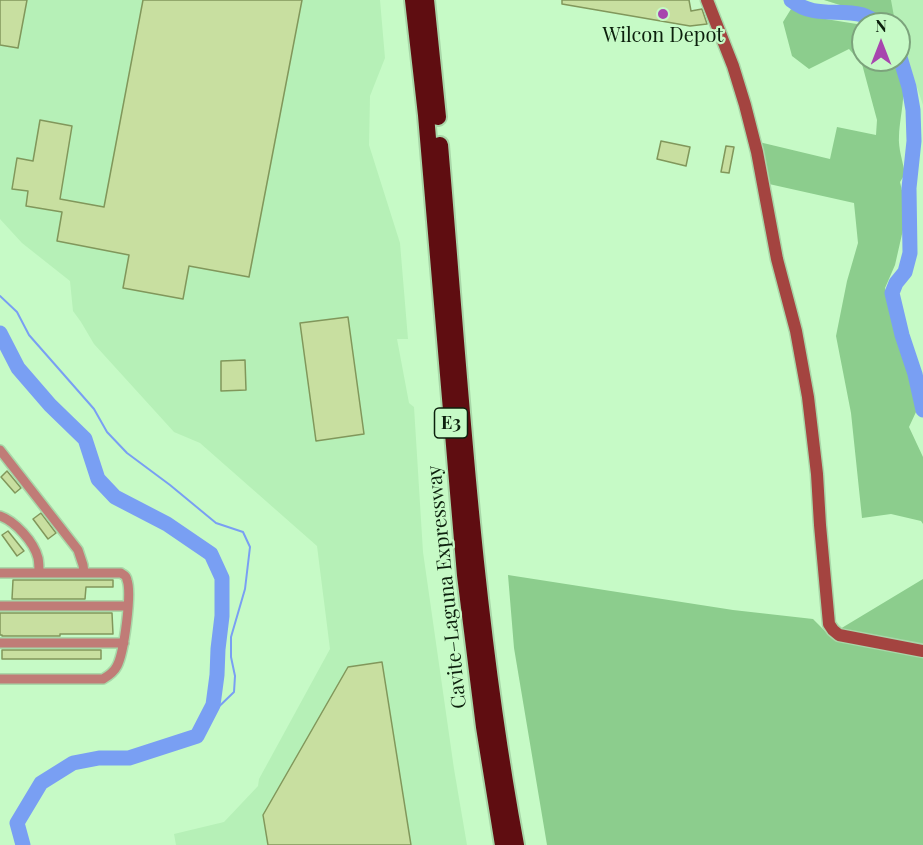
<!DOCTYPE html>
<html>
<head>
<meta charset="utf-8">
<style>
  body { margin:0 }
  #map { position:relative; width:923px; height:845px; overflow:hidden; background:#c6fac6; font-family:"Playfair Display",serif }
  canvas { display:block }
  .north { position:absolute; left:851px; top:12px; width:60px; height:60px; box-sizing:border-box; background:#c6fac6; border:2px solid #7ca37c; border-radius:50%; rotate:0deg; font-size:16px; font-weight:700; line-height:24px; text-align:center; color:#0c200d }
  .north::after { content:''; display:block; margin:auto; width:21px; height:27px; background:#a746ae; clip-path:polygon(50% 0,100% 100%,50% 72%,0 100%) }
</style>
</head>
<body>
<div id="map">
<canvas width="923" height="845"></canvas>
<div class="north">N</div>
</div>
<script>
const c = document.querySelector('canvas').getContext('2d');
c.lineJoin = 'round';
function fill(path, color) { c.fillStyle = color; c.fill(path, 'evenodd'); }
function strokePath(path, color, width, dash) { c.strokeStyle = color; c.lineWidth = width; c.lineCap = dash ? 'butt' : 'round'; c.setLineDash(dash || []); c.stroke(path); }
function write(font, color, halo, rows, align = 'center') {
  c.font = font + ' "Playfair Display",serif'; c.lineWidth = 4.5; c.setLineDash([]); c.textBaseline = 'middle'; c.strokeStyle = halo; c.fillStyle = color; for (const [text, x, y, turn = 0] of rows) {
    c.save(); c.translate(x, y); c.rotate((+turn || 0) * Math.PI / 180); c.textAlign = isNaN(turn) ? turn : align; if (halo) c.strokeText(text, 0, 0); c.fillText(text, 0, 0); c.restore();
  }
}
fill(new Path2D(`
  M0 0H380L385 58 370 96 369 145 400 243 408 339H397L409 403 414 407 423 552 454 769 467 845H176L174 834 224 822 258 786 259 779 330 649 317 546 200 443 174 432 94 344 81 322 73 311 70 281 22 243 0 219Z
  M824 0H923V105L899 34V24Z`), '#b6f0b7');
fill(new Path2D(`
  M824 0H891L895 22Z
  M791 9 813 17 863 25V60H897C910 82 900 112 899 136 898 148 903 162 905 174L900 182 907 212 895 265 885 288 897 338 915 396 916 412 909 427 923 457V524L921 521 891 514 862 518 851 413 836 336 847 281 858 243 854 203 769 184 759 142 830 159 837 127 876 135 877 120 862 64 849 49 809 69 792 56 783 22Z
  M508 575 733 610 813 619 826 632 840 629 923 579V845H547L514 648Z`), '#8ccd8d');
strokePath(new Path2D(`
  M0 296 17 312 29 335 94 409 107 432 127 453 170 485 216 523 243 532 250 547 245 589 231 637V657L235 676 234 692 205 720`), '#799ff3', 2);
strokePath(new Path2D(`
  M791 0C815 19 837 8 863 15 869 17 875 21 880 24
  M899 54 909 87 913 110 914 141 909 188 910 253 905 272 896 283 892 293 902 335 915 374 923 410
  M0 333 18 368 50 405 85 439 98 479 115 497 167 524 211 554 222 578V616L218 649 217 675 213 705 197 736 129 758H99L73 763 41 783 17 823 23 845`), '#799ff3', 15);
const building = new Path2D(`
  M0 0H27L18 48 0 45Z
  M143 0H302L249 277 189 266 183 299 123 288 129 255 57 241 62 212 26 206 28 191 12 189 17 158 33 161 40 120 72 126 60 199 104 207Z
  M562 0H689L691 11 702 9 707 24 690 26 562 4Z
  M661 141 690 147 686 166 657 159Z
  M726 146 734 147 729 173 721 172Z
  M348 317 364 434 316 441 300 323Z
  M245 360 246 390 221 391V361Z
  M7 471 21 488 15 493 1 477Z
  M41 513 56 533 48 539 33 519Z
  M8 531 24 551 17 556 2 535Z
  M13 580H113V587H86L85 599H12Z
  M0 613H112L113 634H60V636H2V635H0Z
  M2 650H101V659H2Z
  M382 662 411 845H268L263 815 348 667Z`);
fill(building, '#c8dfa0');
strokePath(building, '#81975b', 1.5);
const street = new Path2D(`
  M0 450 78 550 83 565 84 573
  M0 516C15 521 34 542 38 558 39 563 39 568 39 573
  M0 573H121C125 576 126 575 127 580 132 593 124 653 117 666 114 672 110 675 103 679H0
  M0 606H128
  M0 643H124`);
const secondary = new Path2D(`
  M707 0 733 66 745 105 757 152 777 259 796 331 808 397 817 474 820 525 829 624 833 630 839 635 923 651`);
const highway = new Path2D(`
  M413 0 426 115 465 575 484 727 503 845
  M426 0 438 117
  M440 145C460 379 473 614 516 845`);
strokePath(street, '#a8d7a8', 12);
strokePath(secondary, '#a8d7a8', 15);
strokePath(highway, '#a8d7a8', 20);
strokePath(street, '#c07c77', 9);
strokePath(secondary, '#a44440', 12);
strokePath(highway, '#5f0d11', 16);
for (const [x, y, r, color] of [
  [663,14,6,"#a746ae"]
]) { const dot = new Path2D(); dot.arc(x, y, r, 0, 2 * Math.PI); c.fillStyle = color; c.fill(dot); strokePath(dot, '#c6fac6', 2); }
for (const [x, y, w] of [
  [451,423,33]
]) { const box = new Path2D(); box.roundRect(x - w / 2, y - 15, w, 30, 4.5); c.fillStyle = '#c6fac6'; c.fill(box); strokePath(box, '#0c200d', 1.5); }
write('bold 18px', '#0c200d', null, [
  ["E3",451,423]
]);
write('20px', '#0c200d', '#c6fac6', [
  ["Wilcon Depot",663,36]
]);
write('20px', '#0c200d', '#c6fac6', [
  ["Cavite–Laguna Expressway",447,587,-96]
]);
</script>
</body>
</html>
